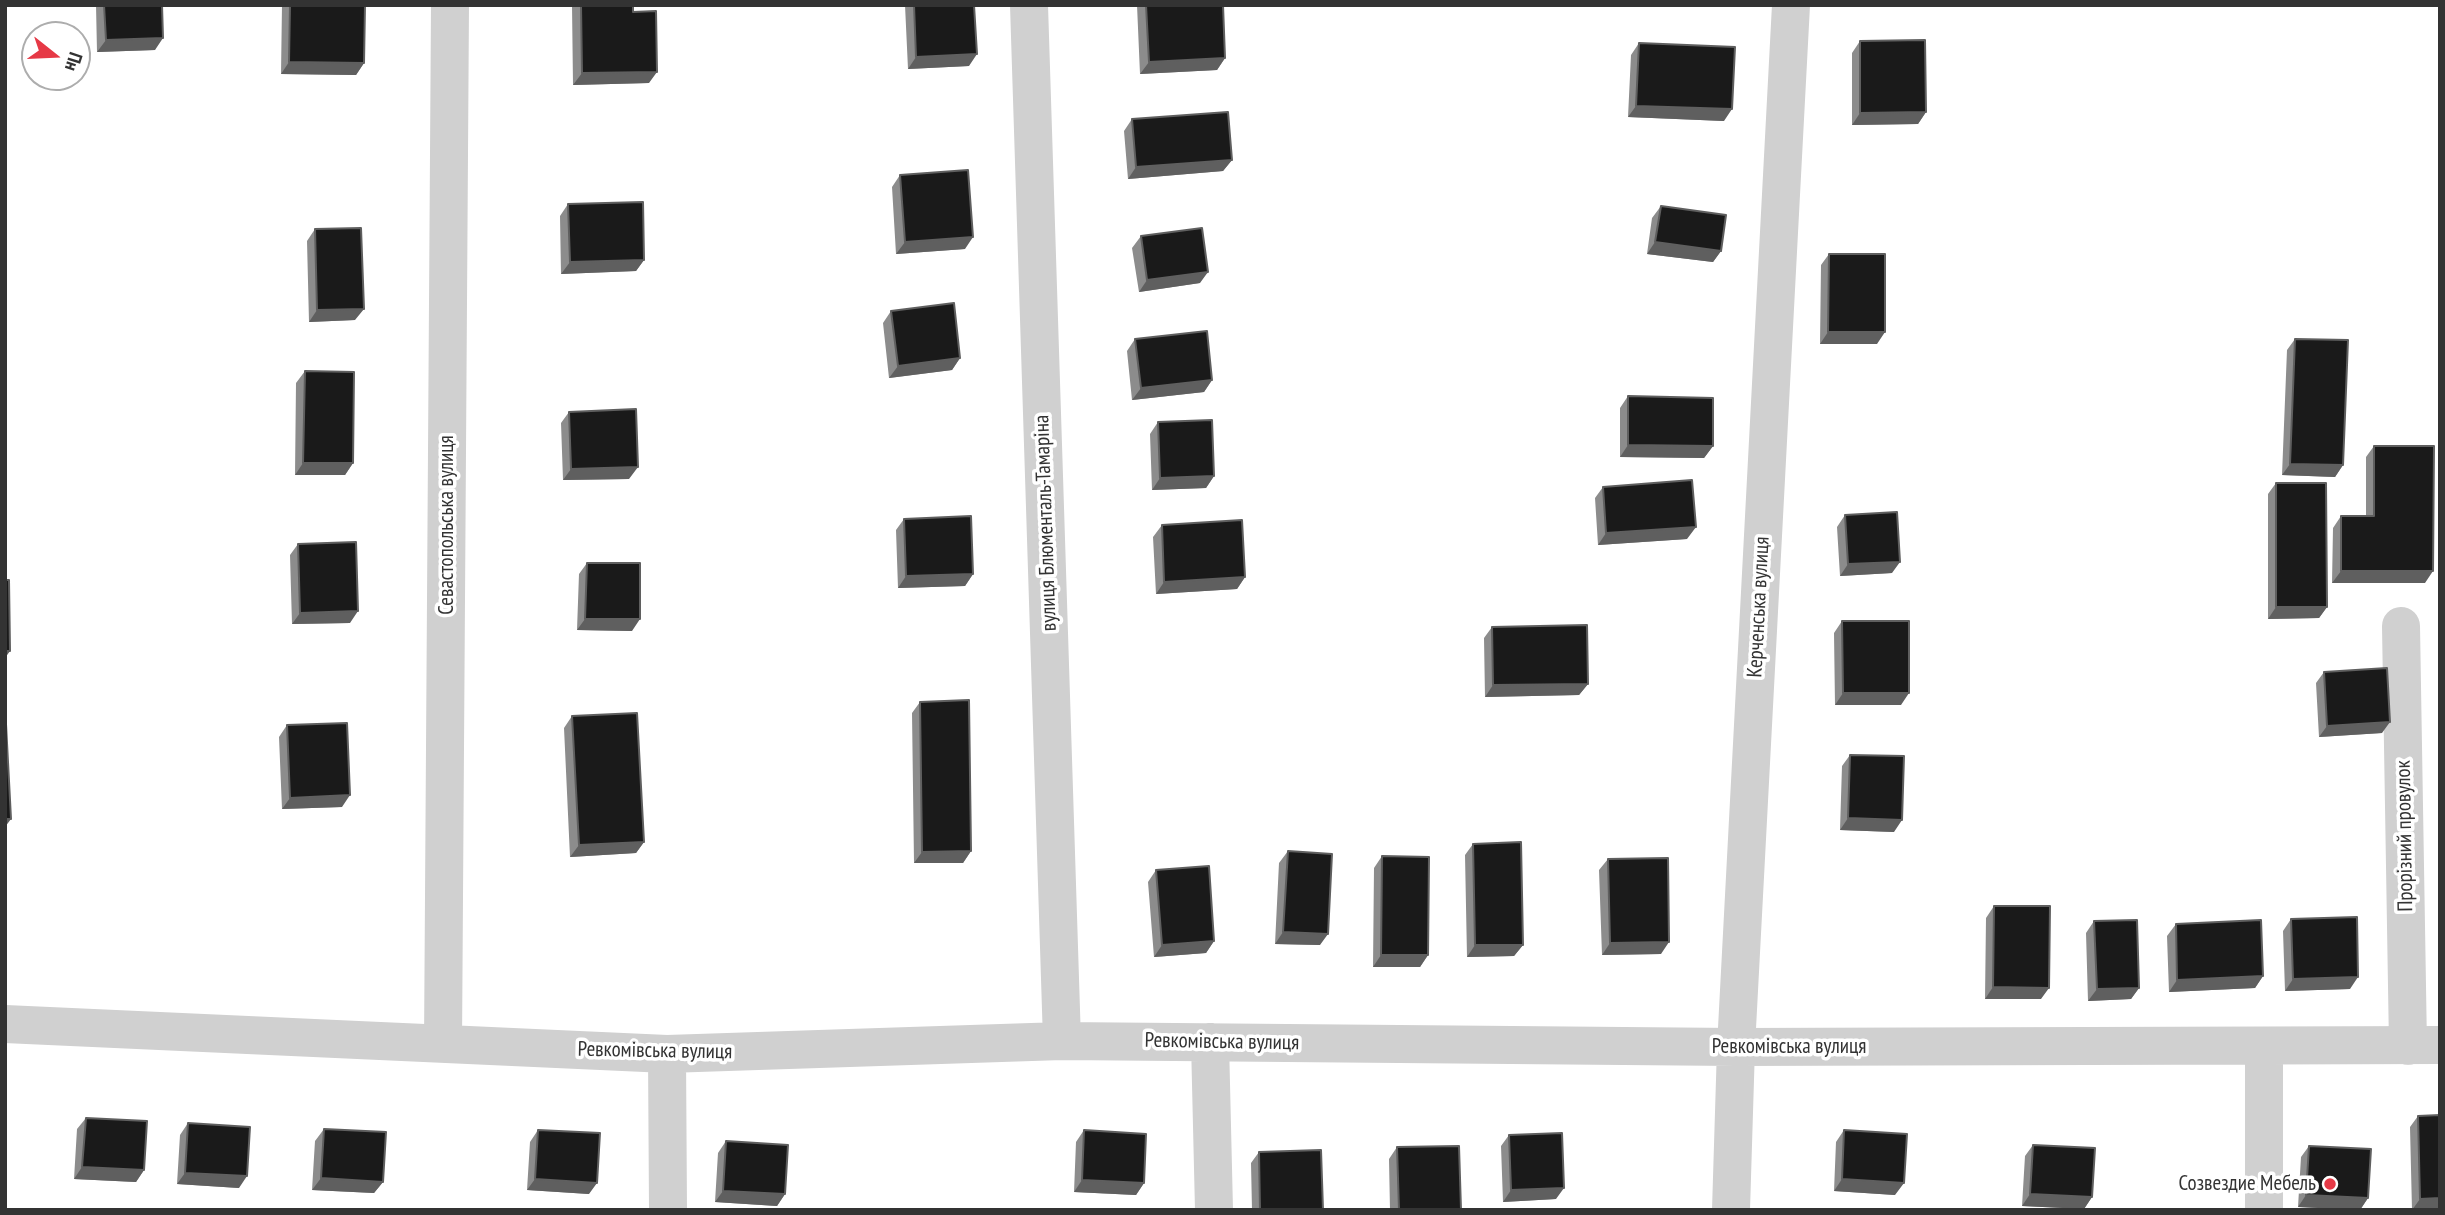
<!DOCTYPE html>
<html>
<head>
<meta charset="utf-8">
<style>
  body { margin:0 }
  #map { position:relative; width:2445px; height:1215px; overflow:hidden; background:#fff; font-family:"PT Sans Narrow",sans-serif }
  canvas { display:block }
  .frame { position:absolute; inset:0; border:7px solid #333; pointer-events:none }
  .north { position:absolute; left:21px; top:21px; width:70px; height:70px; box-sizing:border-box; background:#fff; border:2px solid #adadad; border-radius:50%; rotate:108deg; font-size:19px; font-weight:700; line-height:28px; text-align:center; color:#333 }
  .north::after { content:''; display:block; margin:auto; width:24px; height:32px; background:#e63946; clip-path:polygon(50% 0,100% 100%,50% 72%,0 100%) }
</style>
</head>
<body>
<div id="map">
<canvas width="2445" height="1215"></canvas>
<div class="frame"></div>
<div class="north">Пн</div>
</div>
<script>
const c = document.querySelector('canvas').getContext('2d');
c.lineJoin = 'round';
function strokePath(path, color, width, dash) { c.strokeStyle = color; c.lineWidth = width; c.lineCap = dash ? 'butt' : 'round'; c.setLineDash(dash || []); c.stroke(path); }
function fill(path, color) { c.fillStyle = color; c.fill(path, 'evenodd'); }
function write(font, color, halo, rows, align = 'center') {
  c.font = font + ' "PT Sans Narrow",sans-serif'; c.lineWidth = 7; c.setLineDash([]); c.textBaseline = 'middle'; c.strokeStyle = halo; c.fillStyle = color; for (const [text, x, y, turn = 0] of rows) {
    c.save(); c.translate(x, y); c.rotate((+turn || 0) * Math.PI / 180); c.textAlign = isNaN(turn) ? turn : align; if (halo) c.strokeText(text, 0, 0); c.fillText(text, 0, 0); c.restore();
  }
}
strokePath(new Path2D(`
  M1029 5 1062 1041
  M2401 626 2408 1046
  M5 1024 667 1054 1062 1041 1736 1047 2440 1045
  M1210 1042 1214 1210
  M443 1044 450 5
  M667 1054 668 1210
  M1731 1210 1736 1047 1791 5
  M2264 1210V1046`), '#d0d0d0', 38);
fill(new Path2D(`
  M96 5H162L155 50 97 52Z
  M282 5H365L364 63 356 75 281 74Z
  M572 5H633V12L649 83 573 85Z
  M905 5H974L969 66 908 69Z
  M1137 5H1223L1225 58 1217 70 1140 74Z
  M1860 41 1926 112 1918 124 1852 125V53Z
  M1639 43 1724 121 1628 117 1631 55Z
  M1132 119 1232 160 1223 171 1128 179 1124 131Z
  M900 175 965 249 896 254 892 187Z
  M568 204 644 260 636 271 561 274 560 216Z
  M1661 206 1721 251 1713 262 1647 254 1652 218Z
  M315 229 355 320 309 322 307 241Z
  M1141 236 1200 283 1139 292 1132 248Z
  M1829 254 1877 344H1820L1821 265Z
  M891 311 960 358 952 370 889 378 883 323Z
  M1135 339 1212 380 1204 392 1132 400 1127 351Z
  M2295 339 2343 465 2335 477 2282 475 2287 350Z
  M305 371 353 463 345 475H295L296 383Z
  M1628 396 1713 446 1704 458 1620 457V408Z
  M569 412 629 479 563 480 561 423Z
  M1158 422 1214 476 1206 488 1152 490 1150 434Z
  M2374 446 2425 583H2332L2333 528 2341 516H2366V457Z
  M2276 483 2327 607 2319 618 2268 619V494Z
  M1603 487 1687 539 1598 545 1595 498Z
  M1845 515 1892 573 1840 576 1837 527Z
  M904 519 973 574 965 586 898 588 896 530Z
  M1162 525 1245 577 1237 589 1156 594 1153 537Z
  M298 544 350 623 292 624 290 555Z
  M587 563 632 631 577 630 579 574Z
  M1842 621 1901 705H1835L1834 633Z
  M1492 627 1588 684 1579 695 1485 697 1484 638Z
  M2324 672 2382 733 2319 737 2316 683Z
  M920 702 971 851 963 863H914L912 713Z
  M572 716 644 842 636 853 570 857 564 728Z
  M287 725 342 807 282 809 279 737Z
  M1850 755 1894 832 1840 830 1842 766Z
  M1473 844 1523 945 1514 956 1467 957 1465 855Z
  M1288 851 1320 945 1275 944 1279 863Z
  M1382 856 1428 955 1420 967H1373L1374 868Z
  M1608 859 1661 954 1602 955 1599 870Z
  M1156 870 1214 941 1206 953 1154 957 1148 882Z
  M1994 906 2041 999H1985L1986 918Z
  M2291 919 2350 989 2285 991 2283 931Z
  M2094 921 2139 988 2131 999 2088 1001 2086 933Z
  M2176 924 2263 976 2255 988 2169 992 2167 936Z
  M2440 1115V1210H2412L2410 1127 2418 1116Z
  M86 1118 144 1170 136 1182 74 1179 77 1129Z
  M188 1123 239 1188 177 1184 180 1135Z
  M324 1129 383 1182 374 1193 312 1190 315 1141Z
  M538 1130 589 1194 527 1190 530 1142Z
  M1084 1130 1144 1183 1136 1195 1074 1192 1076 1142Z
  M1844 1130 1895 1195 1834 1191 1836 1142Z
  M1509 1135 1556 1199 1503 1202 1501 1146Z
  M726 1141 785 1194 777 1206 715 1202 718 1153Z
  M2033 1145 2092 1197 2084 1209 2022 1206 2025 1156Z
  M2309 1146 2368 1198 2360 1210 2298 1207 2301 1157Z
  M1397 1147 1461 1210H1390L1389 1159Z
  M1259 1152 1323 1210H1252L1251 1163Z`), '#8c8c8c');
fill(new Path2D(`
  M163 38 155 50 97 52 106 40Z
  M977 54 969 66 908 69 916 57Z
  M1225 58 1217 70 1140 74 1149 62Z
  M289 62 364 63 356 75 281 74Z
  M657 72 649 83 573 85 582 73Z
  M1636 106 1732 109 1724 121 1628 117Z
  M1926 112 1918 124 1852 125 1860 113Z
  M1232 160 1223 171 1128 179 1136 167Z
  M973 237 965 249 896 254 905 242Z
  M1655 242 1721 251 1713 262 1647 254Z
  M644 260 636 271 561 274 570 262Z
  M1208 272 1200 283 1139 292 1147 280Z
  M364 309 355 320 309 322 317 310Z
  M1828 332H1885L1877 344H1820Z
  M960 358 952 370 889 378 898 366Z
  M1212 380 1204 392 1132 400 1141 388Z
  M1628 445 1713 446 1704 458 1620 457Z
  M303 463H353L345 475H295Z
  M2290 464 2343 465 2335 477 2282 475Z
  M638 467 629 479 563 480 571 469Z
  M1214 476 1206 488 1152 490 1160 478Z
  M1696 527 1687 539 1598 545 1606 533Z
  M1900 562 1892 573 1840 576 1848 564Z
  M2341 571H2433L2425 583H2332Z
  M973 574 965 586 898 588 906 576Z
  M1245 577 1237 589 1156 594 1164 582Z
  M2276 607H2327L2319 618 2268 619Z
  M358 611 350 623 292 624 300 613Z
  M585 619H640L632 631 577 630Z
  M5 651H10L5 658Z
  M1588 684 1579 695 1485 697 1493 685Z
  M1843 693H1909L1901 705H1835Z
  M2390 722 2382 733 2319 737 2327 726Z
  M350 795 342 807 282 809 290 798Z
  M1848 818 1902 820 1894 832 1840 830Z
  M5 819H11L5 827Z
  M644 842 636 853 570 857 579 845Z
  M971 851 963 863H914L922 852Z
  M1283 932 1328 934 1320 945 1275 944Z
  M1214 941 1206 953 1154 957 1162 945Z
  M1669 942 1661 954 1602 955 1610 943Z
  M1475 945H1523L1514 956 1467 957Z
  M1381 955H1428L1420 967H1373Z
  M2263 976 2255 988 2169 992 2177 980Z
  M2358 977 2350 989 2285 991 2293 979Z
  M1993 987 2049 988 2041 999H1985Z
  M2139 988 2131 999 2088 1001 2097 989Z
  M82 1167 144 1170 136 1182 74 1179Z
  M185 1173 247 1176 239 1188 177 1184Z
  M321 1178 383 1182 374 1193 312 1190Z
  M535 1179 597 1183 589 1194 527 1190Z
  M1842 1179 1904 1183 1895 1195 1834 1191Z
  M1082 1180 1144 1183 1136 1195 1074 1192Z
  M1564 1188 1556 1199 1503 1202 1511 1190Z
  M723 1191 785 1194 777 1206 715 1202Z
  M2030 1194 2092 1197 2084 1209 2022 1206Z
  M2306 1195 2368 1198 2360 1210 2298 1207Z
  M2440 1198V1210H2412L2420 1199Z`), '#5f5f5f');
const building = new Path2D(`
  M104 5H162L163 38 106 40Z
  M290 5H365L364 63 289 62Z
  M581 5H633V12L656 11 657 72 582 73Z
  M914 5H974L977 54 916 57Z
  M1146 5H1223L1225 58 1149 62Z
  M1925 40 1926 112 1860 113V41Z
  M1639 43 1735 47 1732 109 1636 106Z
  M1228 112 1232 160 1136 167 1132 119Z
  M968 170 973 237 905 242 900 175Z
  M643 202 644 260 570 262 568 204Z
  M1661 206 1726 215 1721 251 1655 242Z
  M361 228 364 309 317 310 315 229Z
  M1202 228 1208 272 1147 280 1141 236Z
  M1829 254H1885V332H1828Z
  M954 303 960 358 898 366 891 311Z
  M1207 331 1212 380 1141 388 1135 339Z
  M2295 339 2348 340 2343 465 2290 464Z
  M305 371 354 372 353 463H303Z
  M1628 396 1713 398V446L1628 445Z
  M636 409 638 467 571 469 569 412Z
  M1212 420 1214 476 1160 478 1158 422Z
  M2374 446H2434L2433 571H2341V516H2374Z
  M1692 480 1696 527 1606 533 1603 487Z
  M2276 483H2326L2327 607H2276Z
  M1897 512 1900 562 1848 564 1845 515Z
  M971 516 973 574 906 576 904 519Z
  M1242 520 1245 577 1164 582 1162 525Z
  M356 542 358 611 300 613 298 544Z
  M587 563H640V619H585Z
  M5 580H9L10 651H5Z
  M1842 621H1909V693H1843Z
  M1587 625 1588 684 1493 685 1492 627Z
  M2387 668 2390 722 2327 726 2324 672Z
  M969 700 971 851 922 852 920 702Z
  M637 713 644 842 579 845 572 716Z
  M347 723 350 795 290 798 287 725Z
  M5 724H6L11 819H5Z
  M1850 755 1904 756 1902 820 1848 818Z
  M1521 842 1523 945H1475L1473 844Z
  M1288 851 1332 854 1328 934 1283 932Z
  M1382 856 1429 857 1428 955H1381Z
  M1668 858 1669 942 1610 943 1608 859Z
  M1209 866 1214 941 1162 945 1156 870Z
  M1994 906H2050L2049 988 1993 987Z
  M2357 917 2358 977 2293 979 2291 919Z
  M2137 920 2139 988 2097 989 2094 921Z
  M2261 920 2263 976 2177 980 2176 924Z
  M2440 1115V1198L2420 1199 2418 1116Z
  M86 1118 147 1121 144 1170 82 1167Z
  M188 1123 250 1127 247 1176 185 1173Z
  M324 1129 386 1132 383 1182 321 1178Z
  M538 1130 600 1133 597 1183 535 1179Z
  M1084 1130 1146 1134 1144 1183 1082 1180Z
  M1844 1130 1907 1134 1904 1183 1842 1179Z
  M1562 1133 1564 1188 1511 1190 1509 1135Z
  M726 1141 788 1145 785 1194 723 1191Z
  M2033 1145 2095 1148 2092 1197 2030 1194Z
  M1459 1146 1461 1210H1399L1397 1147Z
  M2309 1146 2371 1149 2368 1198 2306 1195Z
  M1321 1150 1323 1210H1260L1259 1152Z`);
fill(building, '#1a1a1a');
strokePath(building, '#5f5f5f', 2);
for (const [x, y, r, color] of [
  [2330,1184,7,"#e63946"]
]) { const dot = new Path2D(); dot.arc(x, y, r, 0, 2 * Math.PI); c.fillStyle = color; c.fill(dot); strokePath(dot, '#fff', 2.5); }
write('21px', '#333', '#fff', [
  ["вулиця Блюменталь-Тамаріна",1046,523,-92],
  ["Севастопольська вулиця",447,525,-90],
  ["Керченська вулиця",1759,607,-87],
  ["Прорізний провулок",2405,836,-91],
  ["Ревкомівська вулиця",1222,1042,1],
  ["Ревкомівська вулиця",1789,1047],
  ["Ревкомівська вулиця",655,1051,1]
]);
write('21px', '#333', '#fff', [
  ["Созвездие Мебель",2316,1184]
], 'right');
</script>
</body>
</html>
